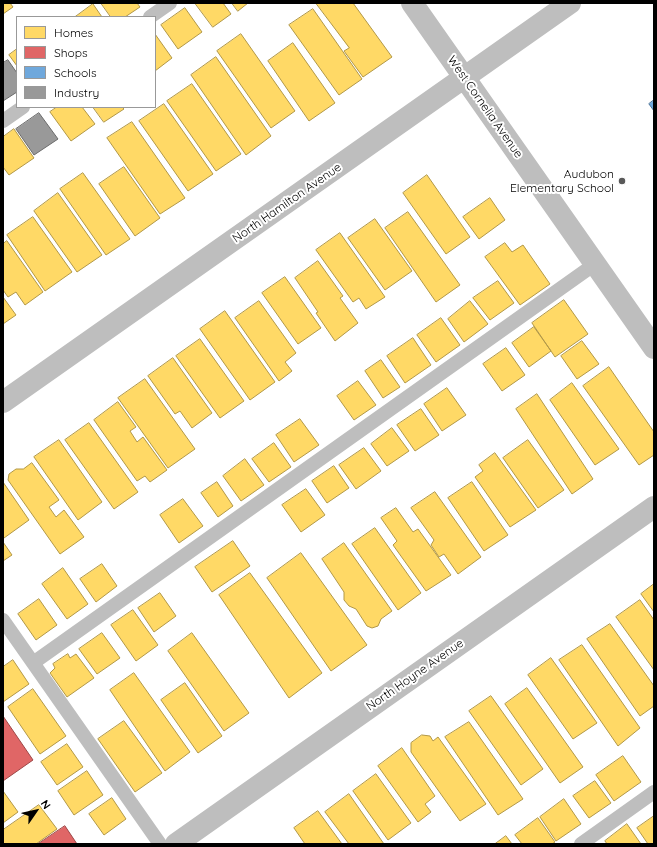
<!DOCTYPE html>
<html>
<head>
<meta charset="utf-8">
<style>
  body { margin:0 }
  #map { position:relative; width:657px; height:847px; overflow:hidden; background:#fff; font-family:Quicksand,sans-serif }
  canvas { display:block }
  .frame { position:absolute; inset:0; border:4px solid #000; pointer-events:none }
  .legend { position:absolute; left:16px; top:16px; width:140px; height:92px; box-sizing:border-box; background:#fff; border:1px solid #999; margin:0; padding:5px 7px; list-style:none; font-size:12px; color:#000 }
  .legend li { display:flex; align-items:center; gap:8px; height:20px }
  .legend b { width:20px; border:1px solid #999 }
  .north { position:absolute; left:16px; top:791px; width:40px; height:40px; -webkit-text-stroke:3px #fff; paint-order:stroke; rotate:56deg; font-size:11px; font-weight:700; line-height:16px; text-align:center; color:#000 }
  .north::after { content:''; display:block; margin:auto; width:14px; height:18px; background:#000; clip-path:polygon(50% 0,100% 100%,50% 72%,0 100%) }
</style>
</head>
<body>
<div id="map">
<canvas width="657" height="847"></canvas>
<div class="frame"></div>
<ul class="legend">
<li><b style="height:11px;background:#ffd966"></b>Homes</li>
<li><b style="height:11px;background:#e06666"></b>Shops</li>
<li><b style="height:11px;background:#6fa8dc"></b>Schools</li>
<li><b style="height:11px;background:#999"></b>Industry</li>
</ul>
<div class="north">N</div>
</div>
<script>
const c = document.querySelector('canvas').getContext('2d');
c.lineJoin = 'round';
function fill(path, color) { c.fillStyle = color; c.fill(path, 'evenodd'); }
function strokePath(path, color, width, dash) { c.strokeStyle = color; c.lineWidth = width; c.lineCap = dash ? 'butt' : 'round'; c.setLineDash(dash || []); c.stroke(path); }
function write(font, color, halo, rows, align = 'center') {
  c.font = font + ' Quicksand,sans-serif'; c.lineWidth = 4; c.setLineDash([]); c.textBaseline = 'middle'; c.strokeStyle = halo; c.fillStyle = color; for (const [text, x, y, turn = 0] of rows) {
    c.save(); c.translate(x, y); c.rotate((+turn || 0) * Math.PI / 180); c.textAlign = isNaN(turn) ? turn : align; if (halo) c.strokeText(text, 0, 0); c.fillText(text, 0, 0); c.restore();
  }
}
const homes = new Path2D(`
  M3 3H10L13 7 3 14Z
  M101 3H137L140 7 125 17H111Z
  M195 3H223L231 14 213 27Z
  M232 3H248L238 11Z
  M316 3H353L392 57 363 77 344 51 349 48Z
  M93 4 102 17H75Z
  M185 8 202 32 178 49 161 25Z
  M313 9 362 79 339 95 289 25Z
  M155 34 172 58 155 71Z
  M241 34 295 111 271 128 217 51Z
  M293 43 335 103 309 121 268 61Z
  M17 49V66L9 55Z
  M216 57 271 136 246 155 191 75Z
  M192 84 241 154 216 171 167 101Z
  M164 104 213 174 188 191 139 121Z
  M57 107H82L95 124 71 141 50 112Z
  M93 107H122L124 109 104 122Z
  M132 122 185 198 160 214 107 138Z
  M14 129 34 158 9 175 3 167V137Z
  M124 167 160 218 135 236 99 184Z
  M83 173 130 239 106 255 60 189Z
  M427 175 470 237 446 254 403 193Z
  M58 193 102 255 77 272 34 211Z
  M490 198 505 220 479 239 463 217Z
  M408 212 460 285 436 302 385 228Z
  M33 217 72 272 45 291 7 235Z
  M375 219 412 271 385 290 348 238Z
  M340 233 385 297 366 309 359 298 353 302 316 250Z
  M7 241 43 292 25 305 16 292 8 297 3 290V244Z
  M505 243 512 252 523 245 550 284 520 305 485 257Z
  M318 261 343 296 340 298 358 323 335 341 316 313 318 312 295 278Z
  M285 277 321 328 298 344 262 293Z
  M498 281 514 303 490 320 473 298Z
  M3 297 16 315 3 324Z
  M564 300 588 334 555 357 532 323Z
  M259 301 296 353 285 362 292 371 279 381 235 318Z
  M470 301 488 324 464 342 448 319Z
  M225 311 275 382 250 400 200 329Z
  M441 318 460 345 436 362 417 335Z
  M534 327 551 351 529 367 512 343Z
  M413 338 431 365 405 383 387 356Z
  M200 339 244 401 220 418 176 356Z
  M582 341 599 364 577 379 561 356Z
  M506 348 525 375 502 391 483 364Z
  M173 358 212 413 192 428 180 411 175 414 148 376Z
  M381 360 400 387 383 398 365 371Z
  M609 367 654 432V455L639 465 583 386Z
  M145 379 195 449 168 468 118 398Z
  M358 381 376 405 354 420 337 396Z
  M572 383 619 449 595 465 550 400Z
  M447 388 466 415 442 431 424 404Z
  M537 394 593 479 572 494 516 409Z
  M118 402 136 427 130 431 137 442 143 437 167 470 150 482 145 476 137 481 94 420Z
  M421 409 439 435 415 451 397 425Z
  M300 419 319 445 294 462 276 435Z
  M89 423 138 492 114 509 65 440Z
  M392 428 409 451 387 466 371 444Z
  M59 440 102 502 78 520 34 457Z
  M528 440 564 490 538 508 503 458Z
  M274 443 291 467 269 482 252 459Z
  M364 448 381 471 356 489 339 465Z
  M495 453 536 510 510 527 475 477 483 471 479 465Z
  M245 459 264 485 241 501 223 476Z
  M32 463 59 500 49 507 56 517 64 510 84 537 60 554 8 480 9 474 16 469H23Z
  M334 466 349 488 327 503 312 481Z
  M3 482 29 520 4 538 3 536Z
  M217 482 233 506 218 517 201 493Z
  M472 482 508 535 484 551 448 498Z
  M306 489 325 515 301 532 282 505Z
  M435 492 481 557 458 574 444 554 439 557 431 545 434 540 411 508Z
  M183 499 203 526 179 543 160 515Z
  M396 508 413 532 418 529 451 575 426 591 393 545 397 541 381 518Z
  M375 528 421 593 398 610 352 544Z
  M233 541 250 566 212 592 195 567Z
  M3 542 12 555 3 561Z
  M344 543 392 611 381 619 378 626 372 628 367 626 356 609 349 606 344 600V592L322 559Z
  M301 553 367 645 331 671 267 578Z
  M102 564 117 586 96 602 80 579Z
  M63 568 88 604 67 619 42 584Z
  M250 573 322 673 289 698 219 595Z
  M654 584V612L641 594Z
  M160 593 176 616 154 632 138 608Z
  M39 599 57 625 36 640 18 614Z
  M640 600 654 620V670L616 617Z
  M133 610 158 645 136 661 111 625Z
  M610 624 654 686V706L640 716 587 639Z
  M102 633 120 658 97 674 79 649Z
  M192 633 249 713 224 731 168 651Z
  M582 645 640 728 618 746 559 660Z
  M68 654 70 658 76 654 94 678 67 697 50 673 55 668 53 664Z
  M551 658 597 723 573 739 528 675Z
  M13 660 29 684 3 702V667Z
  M134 673 190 752 165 771 110 690Z
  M185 683 222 736 198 753 161 700Z
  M527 688 583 767 560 783 505 704Z
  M33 689 66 736 40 754 8 707Z
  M491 696 543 769 521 785 469 711Z
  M124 721 162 773 135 792 98 739Z
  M469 722 523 799 498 815 445 737Z
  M422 735 430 736 433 741 438 737 486 804 460 821 411 752V743Z
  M67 744 83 767 57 785 41 762Z
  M402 748 435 796 425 804 431 812 418 822 378 766Z
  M623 756 641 782 614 801 596 775Z
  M87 771 103 795 74 815 58 791Z
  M376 774 411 823 388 840 353 791Z
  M595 781 611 803 589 818 573 796Z
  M3 791 18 812 3 823Z
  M349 794 384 844H349L325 812Z
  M112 798 126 819 104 835 89 814Z
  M564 799 581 824 556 841 540 817Z
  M39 805 57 829 36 844H3V830Z
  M318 811 342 844H305L294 828Z
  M654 816V844H648L637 828Z
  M538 818 555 842 552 844H522L515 835Z
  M627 824 641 844H607L605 841Z
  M506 836 512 844H495Z`);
fill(homes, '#ffd966');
strokePath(homes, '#b29847', 1);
const shops = new Path2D(`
  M3 716 33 760 3 781Z
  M65 826 77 844H38Z`);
fill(shops, '#e06666');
strokePath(shops, '#9d4747', 1);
const schools = new Path2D(`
  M654 100V111L649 104Z`);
fill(schools, '#6fa8dc');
strokePath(schools, '#4e769a', 1);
const industry = new Path2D(`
  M8 60 17 73V92L3 101V63Z
  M39 113 58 139 34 155 16 129Z`);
fill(industry, '#999');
strokePath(industry, '#6b6b6b', 1);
strokePath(new Path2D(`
  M150 17 170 3
  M3 121 23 107
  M3 620 160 844
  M33 663 595 264
  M581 844 654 792`), '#bebebe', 14);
strokePath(new Path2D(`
  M412 3 654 348
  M3 402 570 3
  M176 844 654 507`), '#bebebe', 22);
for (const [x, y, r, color] of [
  [622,181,4,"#595959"]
]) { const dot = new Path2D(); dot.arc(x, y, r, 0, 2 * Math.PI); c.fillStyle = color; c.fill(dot); strokePath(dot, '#fff', 1.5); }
write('12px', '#000', '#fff', [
  ["West Cornelia Avenue",485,107,55],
  ["North Hamilton Avenue",287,203,-35],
  ["North Hoyne Avenue",415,675,-35]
]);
write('12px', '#000', '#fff', [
  ["Audubon",614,174],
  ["Elementary School",614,188]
], 'right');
</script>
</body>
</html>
